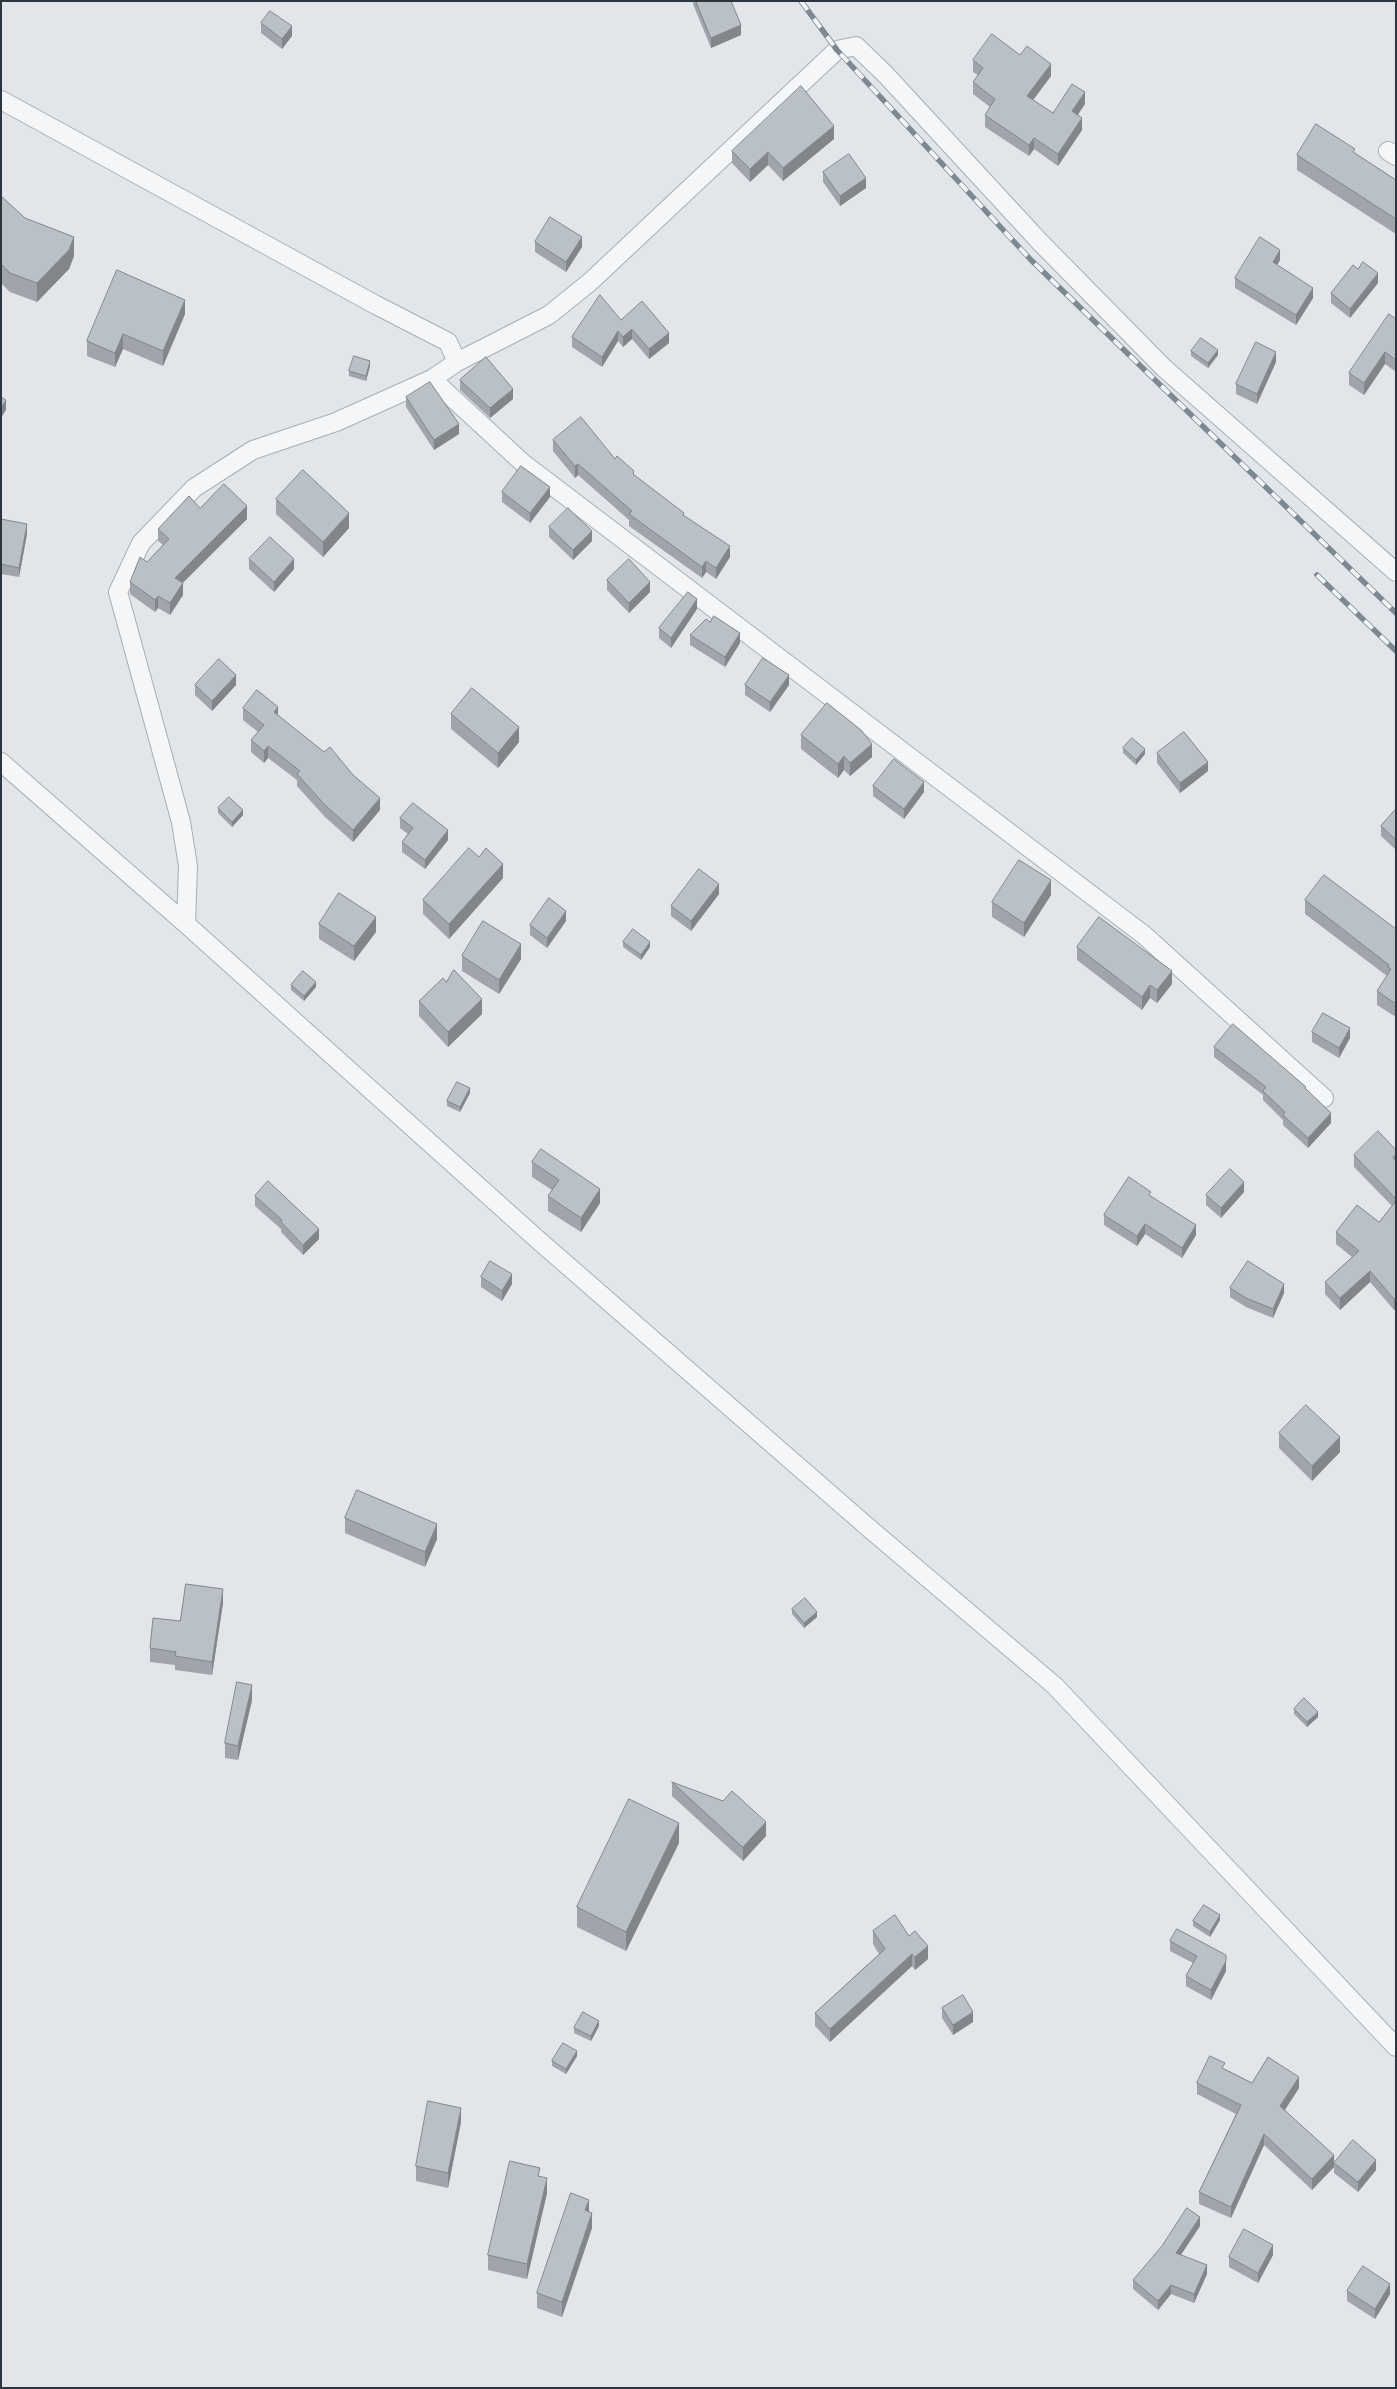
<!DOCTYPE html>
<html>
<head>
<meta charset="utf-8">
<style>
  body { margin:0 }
  #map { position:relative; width:1397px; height:2389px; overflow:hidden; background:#e2e6ea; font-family:Karla,sans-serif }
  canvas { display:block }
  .frame { position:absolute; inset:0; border:2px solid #2b3641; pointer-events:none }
</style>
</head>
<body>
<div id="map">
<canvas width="1397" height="2389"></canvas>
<div class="frame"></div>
</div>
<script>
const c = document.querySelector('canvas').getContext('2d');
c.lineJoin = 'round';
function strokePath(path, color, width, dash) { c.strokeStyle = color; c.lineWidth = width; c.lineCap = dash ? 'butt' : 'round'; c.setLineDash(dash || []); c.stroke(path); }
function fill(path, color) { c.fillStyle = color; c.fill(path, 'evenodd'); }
const street = new Path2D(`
  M1 100 376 305 448 342 457 362
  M1388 151 1396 156
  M432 379 524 464 1144 935 1324 1098
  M1 762 186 924 537 1239 870 1529 1055 1686 1396 2047
  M186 924 188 866 181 822 118 592 141 543 194 488 253 450 336 422 432 379 457 362 549 315 590 282 837 50 856 46 886 75 1040 242 1164 368 1396 572`);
strokePath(street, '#a7aeb4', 20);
strokePath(street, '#f4f6f8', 18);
const rail = new Path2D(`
  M801 1 837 50 1031 260 1396 613
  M1317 575 1396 651`);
strokePath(rail, '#7c8892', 5.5);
strokePath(rail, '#f1f5f7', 4, [11]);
fill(new Path2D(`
  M693 1H731L741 35 711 48 693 4Z
  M261 23 292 36 282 49 261 33Z
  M1020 55 1051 76 1033 100 1053 113 1085 104 1078 115 1082 130 1058 166 1034 149 1029 156 985 127V115L990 107 973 94V82L978 75 973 72V60Z
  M834 139 783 181 768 165 750 182 732 163V151Z
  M1355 153 1396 180V234L1297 170V155Z
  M823 172 866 188 840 206 823 182Z
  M1 196 25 218 74 256 69 269 37 302 10 292 1 283Z
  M535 242 582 247 566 272 535 252Z
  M1280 260 1277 265 1313 298 1296 325 1235 288V278Z
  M1358 269 1378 283 1350 318 1331 303V293Z
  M185 314 163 366 123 349 115 367 87 356V341Z
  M1396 319V372L1385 364 1364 395 1349 385V373Z
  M621 320 669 343 649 359 632 339 623 347 618 341 602 367 572 347V337Z
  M1191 351 1218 355 1208 368 1191 356Z
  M1276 362 1257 404 1236 394V384Z
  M370 366 366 381 349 376V371Z
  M460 380 513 399 490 418 460 390Z
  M406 397 459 434 434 450 406 407Z
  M553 440 615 459 684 516 730 557 716 579 706 572 702 578 629 526V520L578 475 575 478 553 451Z
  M502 492 550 497 530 523 502 502Z
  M276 499 349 528 323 557 276 514Z
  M200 508 247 519 183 583V595L170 615 158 608 155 612 130 594V582L147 562 163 545 158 541V529Z
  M1 519 27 534 19 577 1 574Z
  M549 527 592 541 573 560 549 537Z
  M249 559 294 569 274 592 249 569Z
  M607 580 650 592 629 613 607 590Z
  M697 609 671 648 659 638V628Z
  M710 622 740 643 725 667 690 645V635Z
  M195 685H236L212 711 195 695Z
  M745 685H789L770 712 745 695Z
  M243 708 278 716 380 810 353 842 325 817 297 786V780L268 758 264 763 251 752V740L258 732 243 720Z
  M451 714 519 742 498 768 451 729Z
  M801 735 872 757 850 776 844 770 838 778 801 749Z
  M1123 748 1145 754 1136 765 1123 753Z
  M1157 753 1208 771 1180 793 1157 763Z
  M873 786 924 792 904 819 873 796Z
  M218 808 243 815 232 827 218 813Z
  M1396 809V850L1381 836V826Z
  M400 818 448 840 425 869 402 852V842L408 834 400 828Z
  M503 878 449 939 423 914V900Z
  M719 894 691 931 671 916V906Z
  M1051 895 1024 937 992 917V902Z
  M1305 900 1396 929V1017L1377 1005V991L1387 976 1305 914Z
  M566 921 547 948 530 935V925Z
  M319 924 376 932 354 961 319 939Z
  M623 942 650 947 641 960 623 947Z
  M1077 947 1172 984 1157 1003 1150 998 1142 1010 1077 960Z
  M462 956 521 959 499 994 462 971Z
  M291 985 316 987 304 1001 291 990Z
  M419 1001 482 1014 448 1047 419 1016Z
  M1312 1032 1350 1038 1339 1058 1312 1042Z
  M1214 1047 1306 1090 1331 1123 1308 1148 1283 1125V1120L1263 1100V1095L1214 1057Z
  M470 1093 460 1112 447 1106V1101Z
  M1396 1150V1309L1394 1310 1370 1282 1340 1310 1325 1294V1282L1352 1257 1336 1244V1232L1379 1222 1392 1206 1354 1167V1155Z
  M532 1162 600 1203 581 1232 548 1211V1196L552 1190 532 1177Z
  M1244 1192 1221 1218 1206 1205V1195Z
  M255 1196 319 1239 303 1255 281 1232V1229L255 1206Z
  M1151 1196 1196 1235 1182 1258 1145 1234 1137 1246 1104 1225V1215Z
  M481 1277 512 1284 502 1301 481 1287Z
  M1230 1288 1284 1293 1273 1318 1246 1307 1230 1297Z
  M1279 1433 1340 1452 1312 1481 1279 1448Z
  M345 1518 437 1539 425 1567 345 1533Z
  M223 1603 212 1675 175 1670V1665L150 1662V1648L180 1621Z
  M792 1609 817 1617 804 1628 792 1614Z
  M252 1700 238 1760 225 1758V1743Z
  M1294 1709 1318 1717 1307 1727 1294 1714Z
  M672 1782 766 1836 743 1861 672 1796Z
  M679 1843 626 1951 577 1927V1907Z
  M1220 1920 1210 1937 1193 1926V1921Z
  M873 1931 909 1936 928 1959 915 1970 912 1966 830 2042 815 2026V2013L879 1954 873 1944Z
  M1170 1941 1226 1971 1211 2000 1186 1986V1976L1193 1963 1170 1951Z
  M942 2008 973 2022 953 2035 942 2018Z
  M599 2026 591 2041 574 2033V2028Z
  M577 2056 566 2074 552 2066V2061Z
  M1225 2069 1252 2083 1299 2088 1285 2110 1334 2167 1312 2190 1264 2145 1231 2218 1199 2204V2192L1236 2114 1197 2094V2083Z
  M461 2122 448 2188 416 2181V2166Z
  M1334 2163 1376 2170 1358 2192 1334 2173Z
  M540 2177 547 2193 527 2279 488 2270V2255Z
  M589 2212 592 2228 562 2317 537 2308V2293Z
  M1200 2226 1181 2255 1207 2274 1194 2303 1171 2294 1158 2310 1133 2289V2280Z
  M1273 2255 1258 2283 1229 2267V2257Z
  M1347 2291 1390 2294 1375 2319 1347 2301Z`), '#9fa5aa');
fill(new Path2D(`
  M741 25V35L711 48V38Z
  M292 26V36L282 49V39Z
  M1051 64V76L1027 108V96Z
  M1085 92V104L1072 123V111Z
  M1082 118V130L1058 166V154Z
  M834 126V139L783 181V168Z
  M1034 138V149L1029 156V145Z
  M768 152V165L750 182V169Z
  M866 178V188L840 206V196Z
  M74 237V256L69 269 37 302V283Z
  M582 237V247L566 272V262Z
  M1280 250V260L1273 272V262Z
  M1378 273V283L1350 318V309Z
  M1313 288V298L1296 325V315Z
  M185 300V314L163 366V351Z
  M632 329V339L623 347V337Z
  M618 331V341L602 367V357Z
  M669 333V343L649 359V349Z
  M123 334V349L115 367V353Z
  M1218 350V355L1208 368V363Z
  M1276 352V362L1257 404V394Z
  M1385 352V364L1364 395V383Z
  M370 361V366L366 381V376Z
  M513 389V399L490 418V408Z
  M6 400V410L1 418V408Z
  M459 424V434L434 450V440Z
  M578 464V475L575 478V466Z
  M550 487V497L530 523V513Z
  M247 506V519L175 590V578Z
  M349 513V528L323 557V542Z
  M27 524V534L19 577V568Z
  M592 531V541L573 560V550Z
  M730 546V557L716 579V568Z
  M294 559V569L274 592V582Z
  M706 561V572L702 578V567Z
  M650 582V592L629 613V603Z
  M183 583V595L170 615V603Z
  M158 596V608L155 612V600Z
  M697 599V609L671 648V638Z
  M740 633V643L725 667V657Z
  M236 675V685L212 711V701Z
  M789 675V685L770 712V702Z
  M278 707V719L274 712Z
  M519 727V742L498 768V753Z
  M872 744V757L850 776V763Z
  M268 746V758L264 763V751Z
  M1145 749V754L1136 765V760Z
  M844 756V770L838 778V764Z
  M1208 762V771L1180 793V783Z
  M924 782V792L904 819V809Z
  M380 798V810L353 842V830Z
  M243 810V815L232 827V822Z
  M448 830V840L425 869V860Z
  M503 864V878L449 939V924Z
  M1051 880V895L1024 937V923Z
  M719 884V894L691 931V921Z
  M566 911V921L547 948V938Z
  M376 917V932L354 961V946Z
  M650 942V947L641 960V955Z
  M521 944V959L499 994V980Z
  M1172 971V984L1157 1003V990Z
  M316 982V987L304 1001V996Z
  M1150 985V998L1142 1010V997Z
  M482 999V1014L448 1047V1032Z
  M1350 1028V1038L1339 1058V1048Z
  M470 1088V1093L460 1112V1107Z
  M1331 1113V1123L1308 1148V1138Z
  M1244 1182V1192L1221 1218V1208Z
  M600 1189V1203L581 1232V1218Z
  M1145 1224V1234L1137 1246V1236Z
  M1196 1225V1235L1182 1258V1248Z
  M319 1229V1239L303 1255V1245Z
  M1370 1271V1282L1340 1310V1298Z
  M512 1274V1284L502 1301V1291Z
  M1284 1284V1293L1273 1318V1309Z
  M1396 1297V1309L1394 1310V1299Z
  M1340 1437V1452L1312 1481V1466Z
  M437 1524V1539L425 1567V1552Z
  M223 1589V1603L212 1675V1662Z
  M817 1612V1617L804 1628V1623Z
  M252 1685V1700L238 1760V1746Z
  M1318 1712V1717L1307 1727V1722Z
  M766 1822V1836L743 1861V1847Z
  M679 1823V1843L626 1951V1932Z
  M1220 1915V1920L1210 1937V1932Z
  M928 1946V1959L915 1970V1957Z
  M912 1954V1966L830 2042V2029Z
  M1226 1961V1971L1211 2000V1990Z
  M973 2012V2022L953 2035V2025Z
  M599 2021V2026L591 2041V2036Z
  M577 2051V2056L566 2074V2069Z
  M1299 2077V2088L1280 2117V2106Z
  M461 2108V2122L448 2188V2173Z
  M1264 2134V2145L1231 2218V2207Z
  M1334 2155V2167L1312 2190V2179Z
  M1376 2160V2170L1358 2192V2182Z
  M547 2178V2193L527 2279V2264Z
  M589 2200V2214L585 2210Z
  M592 2213V2228L562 2317V2302Z
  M1200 2217V2226L1176 2262V2253Z
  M1273 2245V2255L1258 2283V2273Z
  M1207 2265V2274L1194 2303V2294Z
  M1390 2284V2294L1375 2319V2309Z
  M1171 2285V2294L1158 2310V2301Z`), '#82868b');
const building = new Path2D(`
  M696 1H731L741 25 711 38Z
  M270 11 292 26 282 39 261 23Z
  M992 34 1020 55 1027 46 1051 64 1027 96 1053 113 1072 84 1085 92 1072 111 1082 118 1058 154 1034 138 1029 145 985 115 995 99 973 82 983 68 973 60Z
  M801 86 834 126 783 168 768 152 750 169 732 151Z
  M1316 124 1355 149 1353 152 1396 180V219L1297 155Z
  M849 154 866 178 840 196 823 172Z
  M1 196 25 218 74 237 69 250 37 283 10 273 1 264Z
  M550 217 582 237 566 262 535 242Z
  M1260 237 1280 250 1273 262 1313 288 1296 315 1235 278Z
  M1363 262 1378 273 1350 309 1331 293 1353 265 1358 269Z
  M117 270 185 300 163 351 123 334 115 353 87 341Z
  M600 295 621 320 642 301 669 333 649 349 632 329 623 337 618 331 602 357 572 337Z
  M1389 314 1396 319V360L1385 352 1364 383 1349 373Z
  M1201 338 1218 350 1208 363 1191 351Z
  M1256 342 1276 352 1257 394 1236 384Z
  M354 356 370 361 366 376 349 371Z
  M486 357 513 389 490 408 460 380Z
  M430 382 459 424 434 440 406 397Z
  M1 397 6 400 1 408Z
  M581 417 615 459 617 456 634 471 633 474 684 513 683 515 730 546 716 568 706 561 702 567 629 514 632 511 578 464 575 466 553 440Z
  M521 466 550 487 530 513 502 492Z
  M303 470 349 513 323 542 276 499Z
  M224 484 247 506 175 578 183 583 170 603 158 596 155 600 130 582 140 557 147 562 169 539 158 529 189 496 200 508Z
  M568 508 592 531 573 550 549 527Z
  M1 519 27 524 19 568 1 564Z
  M270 537 294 559 274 582 249 559Z
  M629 559 650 582 629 603 607 580Z
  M688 592 697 599 671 638 659 628Z
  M714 616 740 633 725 657 690 635 706 619 710 622Z
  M763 658 789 675 770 702 745 685Z
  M219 659 236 675 212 701 195 685Z
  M472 688 519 727 498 753 451 714Z
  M257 690 278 707 274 712 324 752 330 747 353 775 380 798 353 830 325 805 297 774 300 771 268 746 264 751 251 740 264 725 243 708Z
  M827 703 861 730 872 744 850 763 844 756 838 764 801 735Z
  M1184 732 1208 762 1180 783 1157 753Z
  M1132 738 1145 749 1136 760 1123 748Z
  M894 759 924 782 904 809 873 786Z
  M229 797 243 810 232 822 218 808Z
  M413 803 448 830 425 860 402 842 413 828 400 818Z
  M1396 809V840L1381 826Z
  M469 848 479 857 486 848 503 864 449 924 423 900Z
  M1019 860 1051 880 1024 923 992 902Z
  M699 869 719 884 691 921 671 906Z
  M1324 875 1396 929V1004L1377 991 1391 969 1388 967 1389 965 1305 900Z
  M339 893 376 917 354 946 319 924Z
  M549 898 566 911 547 938 530 925Z
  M1099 917 1172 971 1157 990 1150 985 1142 997 1077 947Z
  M483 921 521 944 499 980 462 956Z
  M633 929 650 942 641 955 623 942Z
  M454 970 482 999 448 1032 419 1001 443 978 446 982Z
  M303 971 316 982 304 996 291 985Z
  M1323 1013 1350 1028 1339 1048 1312 1032Z
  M1233 1024 1306 1087 1305 1088 1331 1113 1308 1138 1283 1115 1285 1112 1263 1091 1266 1087 1214 1047Z
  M457 1082 470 1088 460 1107 447 1101Z
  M1378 1131 1396 1150V1154L1393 1158 1396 1161V1199L1354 1155Z
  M541 1149 600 1189 581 1218 548 1196 559 1180 532 1162Z
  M1230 1169 1244 1182 1221 1208 1206 1195Z
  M1129 1177 1151 1192 1149 1195 1196 1225 1182 1248 1145 1224 1137 1236 1104 1215Z
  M268 1181 319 1229 303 1245 281 1222 282 1220 255 1196Z
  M1396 1201V1297L1394 1299 1370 1271 1340 1298 1325 1282 1359 1251 1336 1232 1357 1205 1379 1222Z
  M490 1261 512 1274 502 1291 481 1277Z
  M1248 1261 1284 1284 1273 1309 1246 1298 1230 1288Z
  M1306 1405 1340 1437 1312 1466 1279 1433Z
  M357 1490 437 1524 425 1552 345 1518Z
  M186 1584 223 1589 212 1662 175 1656 176 1652 150 1648 153 1618 180 1621Z
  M805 1598 817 1612 804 1623 792 1609Z
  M237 1682 252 1685 238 1746 225 1743Z
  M1304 1698 1318 1712 1307 1722 1294 1709Z
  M672 1782 723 1801 732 1791 766 1822 743 1847Z
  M629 1799 679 1823 626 1932 577 1907Z
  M1204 1905 1220 1915 1210 1932 1193 1921Z
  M895 1915 909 1936 915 1931 928 1946 915 1957 912 1954 830 2029 815 2013 885 1949 873 1931Z
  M1177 1929 1226 1955V1961L1211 1990 1186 1976 1197 1956 1170 1941Z
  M963 1995 973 2012 953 2025 942 2008Z
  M583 2012 599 2021 591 2036 574 2028Z
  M563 2043 577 2051 566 2069 552 2061Z
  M1210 2056 1225 2063 1222 2068 1252 2083 1268 2057 1299 2077 1280 2106 1334 2155 1312 2179 1264 2134 1231 2207 1199 2192 1241 2105 1197 2083Z
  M428 2101 461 2108 448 2173 416 2166Z
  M1353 2140 1376 2160 1358 2182 1334 2163Z
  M510 2161 540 2168 538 2176 547 2178 527 2264 488 2255Z
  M571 2193 589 2200 585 2210 592 2213 562 2302 537 2293Z
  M1187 2208 1200 2217 1176 2253 1207 2265 1194 2294 1171 2285 1158 2301 1133 2280 1162 2246Z
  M1244 2229 1273 2245 1258 2273 1229 2257Z
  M1363 2266 1390 2284 1375 2309 1347 2291Z`);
fill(building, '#b9c0c6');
strokePath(building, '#82868b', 1);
</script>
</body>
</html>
